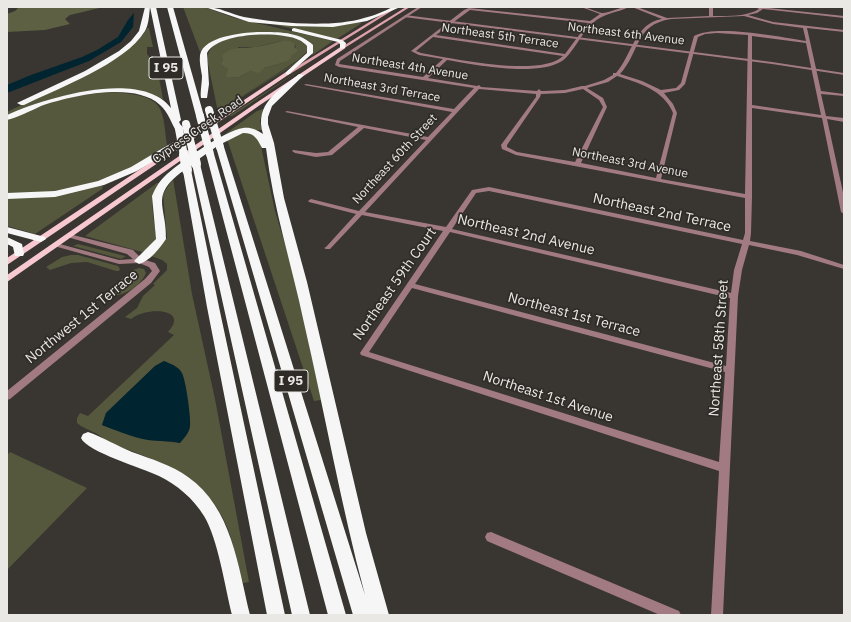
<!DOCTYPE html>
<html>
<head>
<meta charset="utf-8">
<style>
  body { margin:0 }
  #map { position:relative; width:851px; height:622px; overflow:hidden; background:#393530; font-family:"IBM Plex Sans",sans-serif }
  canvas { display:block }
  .frame { position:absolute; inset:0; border:8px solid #eae8e5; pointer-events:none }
</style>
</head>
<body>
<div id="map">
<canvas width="851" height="622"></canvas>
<div class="frame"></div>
</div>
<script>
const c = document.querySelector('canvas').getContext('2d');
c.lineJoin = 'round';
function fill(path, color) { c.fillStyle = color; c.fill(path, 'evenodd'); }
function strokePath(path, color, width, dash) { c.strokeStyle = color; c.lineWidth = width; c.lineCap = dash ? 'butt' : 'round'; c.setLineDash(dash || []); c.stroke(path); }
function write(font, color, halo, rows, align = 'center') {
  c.font = font + ' "IBM Plex Sans",sans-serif'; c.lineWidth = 3.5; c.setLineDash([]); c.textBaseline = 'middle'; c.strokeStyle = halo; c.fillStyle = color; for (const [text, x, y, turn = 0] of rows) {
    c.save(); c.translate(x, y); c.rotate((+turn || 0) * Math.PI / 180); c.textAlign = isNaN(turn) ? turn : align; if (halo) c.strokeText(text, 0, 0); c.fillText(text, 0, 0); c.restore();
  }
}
fill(new Path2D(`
  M183 7H204L235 18 333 41 318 51 335 41 312 55C312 52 315 47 310 42 299 31 260 33 246 34 233 35 208 43 200 52Z
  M263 22 296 26 359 22 362 23 337 39Z
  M147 28H149L153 47H147V54L157 67 163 99 136 91 73 94 40 102 7 117V112C39 96 133 58 147 28Z
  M260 34C276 35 297 33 308 47 308 54 304 57 300 61L221 110 298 61 305 56 308 51 298 60 218 112 207 59C209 37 242 36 260 34ZM282 41H291L296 47 295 48 297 52 290 56 286 62 264 68 262 71H251L239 77 229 78 228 69 222 61 223 59 239 47H256Z
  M312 62 232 116H229Z
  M114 92C128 94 155 94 161 111 165 121 165 134 167 145L134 166 98 181 61 191 7 194V120C39 102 77 94 114 92Z
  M263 109 260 121 262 130 233 131 225 134 257 111Z
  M241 133H248L259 137 275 211 296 281 321 400 314 401 227 139Z
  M173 179 192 294 215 399 249 582 243 583C238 565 234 545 227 527 207 475 155 460 107 442 96 430 88 432 77 423V418L80 413 88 416 174 335 168 332C190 309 148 306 131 319L125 317 137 308 143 296 155 285 153 284 167 270V264L162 260 151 256 167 238 163 194ZM164 361C172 378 193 408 190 427 189 433 184 438 180 443L143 439 102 425 106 413 155 366Z
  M157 183H159C147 199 155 219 156 238 154 244 149 251 142 252L85 236Z
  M101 185 103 187 102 189 35 234 7 226V198Z
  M78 244 125 256H126L121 259 73 246Z
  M71 255H78L118 266 120 269 119 271H116L87 262 71 263 50 270 46 267 62 257Z
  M139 268 144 269 146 273C141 286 123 297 109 296L116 291 112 287 133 270Z
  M10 452 87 488 7 570V455Z`), '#55583c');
fill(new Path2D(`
  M104 7 70 15 65 19 70 24 45 30 7 32V14L15 11 18 8Z
  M282 41H291L294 43 295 48 297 49V52L291 56V58L286 62 264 68V69L259 73 251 71 239 77 229 78 226 76 228 69 221 64 223 59 222 56C232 45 241 49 254 47 263 46 273 43 282 41Z`), '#5d6042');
fill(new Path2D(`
  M134 13 133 27 121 42 89 61 7 93V85L31 75 82 57 97 50 118 37 128 20Z
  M164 361C171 364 178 366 182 373 186 381 191 417 190 426 189 433 184 438 180 443 168 440 156 442 143 439 129 436 115 430 102 425L106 413 155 366Z`), '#002530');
fill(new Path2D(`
  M418 7H422L340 61 339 64 423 77 443 59 419 55 411 51 464 10 469 8 590 21 600 14 581 7C589 7 597 13 603 13 612 12 618 7 629 7 617 13 603 13 593 23 582 32 572 55 562 61 537 77 476 65 447 60L428 78 477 86 479 85 481 87 537 91 539 89 541 91H544L565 90 582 86H585L604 80 613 75V73H616C632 55 635 23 662 19L632 7H637L667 18 709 16V7H713V16C727 16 746 17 759 9L757 8 759 7 844 16V18L763 9 757 13 748 15 773 22 844 30V32L807 28 821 91 844 94V96L821 94 826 116 844 118V122L827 119 844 197V214L841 212 822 118 752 108V197L751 233 750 241 801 251 844 265V269L797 255 749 245 742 270 738 296 723 615H711L719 471 361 355 360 353 443 231 362 215 330 249H326L324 248 326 247 356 214 309 202 308 201 311 199 359 211 426 140 364 128 332 155 316 157 295 153 292 151 293 150 316 153 328 152 358 127 285 112 287 111 428 137 452 112 304 85 306 84 454 109 474 88 339 67 335 65 337 59ZM470 10 588 23 565 54 436 35ZM744 16 773 24 803 28 806 41C780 37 716 24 694 36L681 83 676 88 661 90 642 81 620 74C641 51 634 25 671 19ZM717 33 748 35 745 194 661 179 677 113 673 104 664 93 679 90 685 84 698 37 705 34ZM752 36 806 43 821 115 752 105ZM433 37 563 56C541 78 450 58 421 53L416 51ZM617 76C639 83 664 90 673 113L656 178 581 163 607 107 603 98 587 88 608 82ZM479 89 536 94V97L501 145 502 149 516 155 745 198V233L743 240 489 187 472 190 446 227 365 212ZM583 89 599 100 603 107 575 162 517 152 507 147V145L540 97 541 94 565 93ZM489 191 742 244 734 270 731 293 452 229 476 193ZM450 232 730 298 726 366 415 284ZM412 288 725 372 719 462 369 352Z
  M69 234 133 250 142 259 155 263 160 271 151 283 10 399 7 400V391L145 279 152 271 149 267 139 263 119 264 54 246 53 245 54 244 56 243 119 260 133 259 127 254 67 237 66 236 67 235Z
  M491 532 679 611 681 615H660L487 541 485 537 487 533Z`), '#a17b81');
fill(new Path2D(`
  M405 15 772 62 844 73V75L772 64 404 17Z`), '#a17b81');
fill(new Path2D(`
  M394 7H398L290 74 286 73Z
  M406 7H410L343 49 340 48Z`), '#dda1ab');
fill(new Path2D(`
  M342 46 345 48 344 49 260 105 7 282V275L256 103Z
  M286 72 291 73 7 265V258Z`), '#f7c8d0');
fill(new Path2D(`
  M145 7H156L181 120 179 122 183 129 182 131H176C171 122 168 112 160 105 134 81 71 96 41 106 30 111 19 117 7 120V115C44 98 141 68 171 108L150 7C149 15 149 24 145 31 125 64 58 88 24 105H21L17 103 85 71 119 51 131 41 139 31Z
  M167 7H173L204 116 203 118H200L196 116Z
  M205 7C219 7 231 14 244 17 277 23 332 28 364 18 374 16 384 11 393 7L398 8 367 21 333 27 291 26 249 22Z
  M294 28 342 40 346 43 345 48 340 49V44L338 42 292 31V29Z
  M257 32C276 32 299 31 313 45V53L288 75 286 74V72L307 53V46C305 44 302 41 299 40 280 31 219 32 207 53L209 84 207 98H201C200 92 202 83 202 76 201 69 199 62 200 55 204 36 242 33 257 32Z
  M299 74 304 75 272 106 268 117V124L274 143 284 198 307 282 366 533 389 615H353L216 147 209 152 214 154 346 615H328L206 154 196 161 200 164 310 615H292L192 164 187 167 191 170 219 307 285 615H267L207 307 183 171C149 196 167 206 166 239 160 248 150 261 139 264L134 261 156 239 152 196C155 189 158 183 164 177 177 164 225 130 243 128 251 127 257 130 263 134 254 104 278 91 299 74ZM243 133C255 133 257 139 262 148H266C273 208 292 265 304 323 325 414 341 505 365 595L224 147 219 145Z
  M194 131H197L201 133 137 171 104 185 55 197 7 199V193L55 191 98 181 131 167 163 148Z
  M7 227 45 237 46 239 41 242 7 233Z
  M7 237 22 244 24 254 23 256H15L13 247 7 244Z
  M88 432C103 437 117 446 132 452 151 459 172 465 188 477 232 508 238 566 250 615H232C225 587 218 539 204 516 193 498 177 485 159 476 143 468 87 452 81 438L83 434Z`), '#f6f6f6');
strokePath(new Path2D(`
  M209 110 220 147
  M200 116 210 154
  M186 124 194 156
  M179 129 184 156`), '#f6f6f6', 8);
strokePath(new Path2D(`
  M184 155 187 170
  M194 155 196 164`), '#f6f6f6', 10);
write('12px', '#eae8e5', '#2f2b26', [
  ["Northeast 6th Avenue",626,34,7],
  ["Northeast 5th Terrace",500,36,8],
  ["Northeast 4th Avenue",410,67,9],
  ["Northeast 3rd Terrace",382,88,10],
  ["Cypress Creek Road",198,130,-35],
  ["Northeast 60th Street",395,159,-47],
  ["Northeast 3rd Avenue",630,163,11]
]);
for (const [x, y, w] of [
  [166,68,34],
  [291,381,34]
]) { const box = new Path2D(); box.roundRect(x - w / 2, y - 11, w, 22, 3); c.fillStyle = '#2f2b26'; c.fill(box); strokePath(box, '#eae8e5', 1); }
write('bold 13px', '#eae8e5', null, [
  ["I 95",166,68],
  ["I 95",291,381]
]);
write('14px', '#eae8e5', '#2f2b26', [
  ["Northeast 2nd Terrace",662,213,12],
  ["Northeast 2nd Avenue",526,235,13],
  ["Northeast 59th Court",395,284,-55],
  ["Northeast 1st Terrace",574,315,15],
  ["Northwest 1st Terrace",82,317,-39],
  ["Northeast 58th Street",719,348,-86],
  ["Northeast 1st Avenue",548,397,18]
]);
</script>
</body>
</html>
